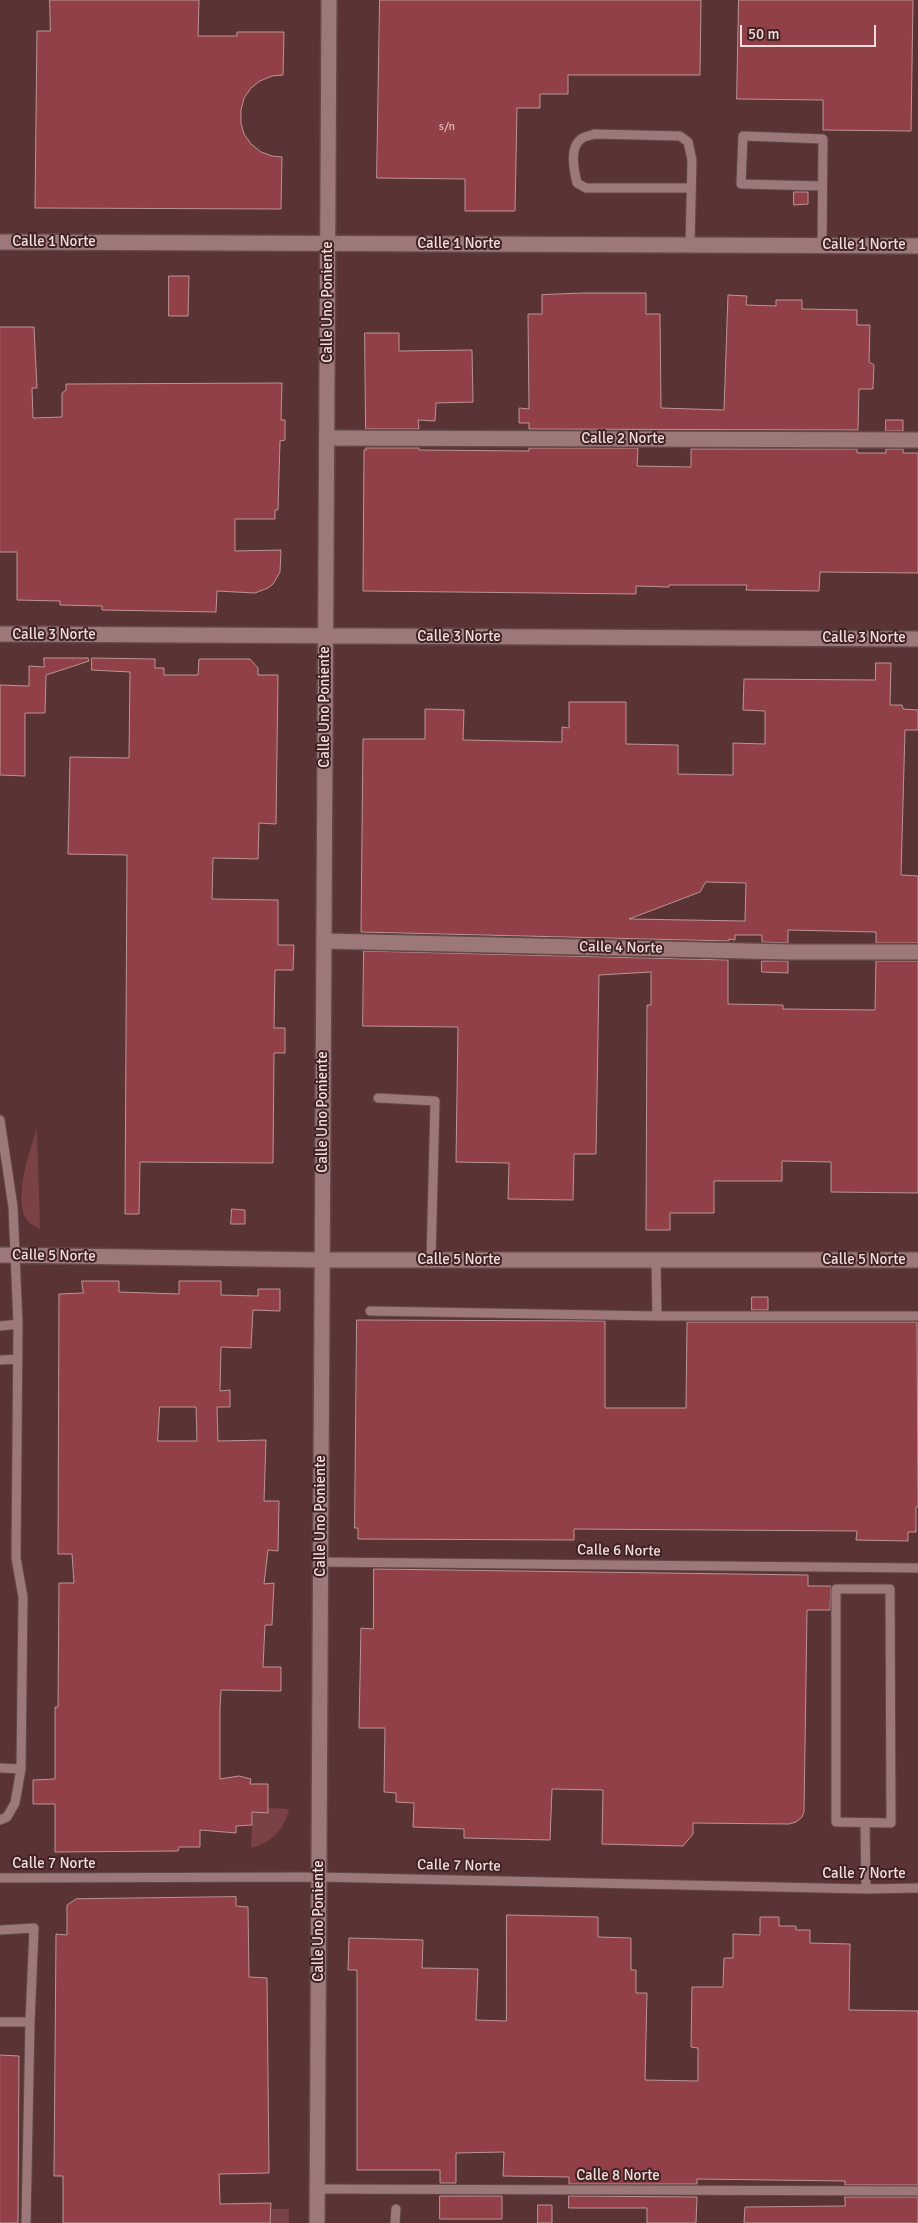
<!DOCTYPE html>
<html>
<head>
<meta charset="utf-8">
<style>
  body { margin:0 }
  #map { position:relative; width:918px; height:2223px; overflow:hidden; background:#4b2c2d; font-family:Signika,sans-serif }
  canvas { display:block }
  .scale { position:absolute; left:740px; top:25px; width:136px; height:22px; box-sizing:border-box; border:2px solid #f2dddd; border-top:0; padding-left:6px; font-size:15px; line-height:18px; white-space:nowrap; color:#f2dddd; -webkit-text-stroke:4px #402223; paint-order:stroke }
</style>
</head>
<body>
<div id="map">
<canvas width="918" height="2223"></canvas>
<div class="scale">50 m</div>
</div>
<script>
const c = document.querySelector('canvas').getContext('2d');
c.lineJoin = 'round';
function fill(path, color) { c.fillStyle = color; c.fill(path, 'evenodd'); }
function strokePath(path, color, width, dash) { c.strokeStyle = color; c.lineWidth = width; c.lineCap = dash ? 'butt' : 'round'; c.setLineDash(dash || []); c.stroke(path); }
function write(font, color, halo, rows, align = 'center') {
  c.font = font + ' Signika,sans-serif'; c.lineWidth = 4; c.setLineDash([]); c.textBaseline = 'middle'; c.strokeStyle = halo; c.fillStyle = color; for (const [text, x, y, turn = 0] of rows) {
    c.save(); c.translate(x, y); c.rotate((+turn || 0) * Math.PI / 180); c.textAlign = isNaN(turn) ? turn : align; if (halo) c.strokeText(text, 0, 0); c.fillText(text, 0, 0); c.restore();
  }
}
fill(new Path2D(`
  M0 0H918V2223H0Z`), '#5a3335');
fill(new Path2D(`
  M37 1129 40 1229C35 1226 28 1223 25 1217 15 1195 29 1151 37 1129Z
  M253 1807 289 1809C285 1829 271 1843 251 1848Z
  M271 2209H289V2223H270Z`), '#7a4245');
const building = new Path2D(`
  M50 0H199L198 36H237V32H284L283 75 272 76 260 81 251 88 244 98 241 110V123L244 134 251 144 261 152 272 156 282 157 281 209 35 208 37 31H50Z
  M380 0H701L700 75H568V94H540V108H517L515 211H465V179L377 178Z
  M739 0H913L911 131 823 130V100L737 99Z
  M794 192H808V204L794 205Z
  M169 276H189L188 316H169Z
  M583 293H646V314H660L661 408 724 410 728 295 747 296 746 305 776 306V300H802V309L857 310V325H870L869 362 874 365 873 389H859L858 430 529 429V423H519V408L529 409 528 314H542V295Z
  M0 327H34L37 388H32L33 418 62 417V393L66 390V384L282 383 281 420H285V440L280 441 278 510H275V519H235V551L281 550 280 572 273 584 268 588 255 593 217 591 216 612 102 610V606L60 605V601L17 600V552H0Z
  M365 333H399V351L472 350 473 402 436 403 435 421 418 420 419 429H366Z
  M886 420H903V431H886Z
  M366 448H419V450L529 451V448H638L637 466 691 467V449H857V453H886V449H903V453H918V573L820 572 819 591 746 590 747 585H669V587L636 586V594L363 591 364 450H366Z
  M44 658H88L89 661 46 675 45 713H25V776L0 775V685L29 686V666L44 667Z
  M92 658 155 659V668H164V675H198L199 659H250L258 668V675H278L276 824 259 823 258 859 213 858 212 899 278 900V945H294L293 970H275L274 1028H285V1053H274L273 1163 140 1162 139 1214H125L127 855 68 854 70 757 129 758 130 672 92 670Z
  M876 663H891L890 705H902L903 709 918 710V730H905L901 875 918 876V943H876V932L788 930V943L762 942V935H735V940L729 939V941L361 932 363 739H425V709L464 710 463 740 562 742V727L569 728V702H626V744L678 745V774L733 775V743L765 744V711L743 710 744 679 875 680ZM706 882 746 883 745 921 629 919 700 892Z
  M364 951 728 960V1004L783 1005V1009L875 1010 876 961H918V1193L831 1192V1162L782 1161V1181H714V1213H670V1230H646L647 1005H651V972L599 975 596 1154H574L573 1200 508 1199 509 1163 456 1162 458 1027 363 1026Z
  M762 961H788V973L762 972Z
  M232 1209 245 1210V1224H231Z
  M82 1281H119V1292L179 1294V1281H221V1295L258 1296V1289H280V1311L253 1310 251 1348 221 1347 220 1391 230 1390V1407H217L218 1441 266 1440 264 1501H279L278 1551 268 1550 264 1584 274 1583 272 1625H265L263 1667H281V1691L221 1690 220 1709V1779L239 1776 251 1779 250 1784H268V1813L252 1812V1825L236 1826V1833L200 1830V1847H179L178 1851 55 1852V1804H33V1780L55 1779V1707H58L59 1583H74L72 1554H58L59 1294 83 1293ZM160 1407H196L197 1441H158Z
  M752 1297H768V1310H752Z
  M357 1320 605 1321V1408H686L687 1322H917L918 1507H916V1532H908V1541L856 1540 857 1531 574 1529V1540L358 1539V1528H355Z
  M374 1569 808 1575V1586H831L830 1610H807L804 1812 802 1817 796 1822 789 1824 693 1823V1834L683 1846 602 1844 603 1790 552 1789 550 1840 464 1838V1829L413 1827 414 1803 396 1802V1793L384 1792 385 1728H359L361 1628 373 1629Z
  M236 1897V1906L248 1907 249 1977 267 1978 269 2173 219 2174 220 2204 271 2203 270 2223H63V2176H54L56 1934 67 1935V1905L76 1899Z
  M507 1915 598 1917V1937L631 1938V1970H636V1993H647L645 2080 698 2081V2048L691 2047 692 1987H723L724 1958H733V1934L760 1935V1917H779V1926H796V1930H810V1943L850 1944 849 2010 918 2011V2185H845V2181L697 2179V2184H569V2177L503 2176 504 2152 456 2153V2183H440V2170H357V1970H348L349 1938 423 1940 422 1968 478 1969 476 2020 506 2021Z
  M0 2055 19 2056 18 2223H0Z
  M440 2196H502V2219H440Z
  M569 2196 697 2197 696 2223H647V2208H569Z
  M845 2197H918V2223H744L745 2207 845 2206Z
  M538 2205H552V2223H538Z`);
fill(building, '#924048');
strokePath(building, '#bb9495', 1);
const lane = new Path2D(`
  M690 244 692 160 688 142 680 136 594 134C590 136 584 136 581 139 569 148 574 170 577 183L586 188H691
  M822 245 823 139 743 136 741 184 822 186
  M378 1098 435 1101 431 1260
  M0 1120 13 1207 18 1324 16 1558 23 1597 21 1769 15 1803 7 1817 0 1820
  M370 1311 657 1316 656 1260
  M657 1316H918
  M0 1326 18 1324
  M0 1360 18 1359
  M321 1562 918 1568
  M836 1589H890L891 1823 836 1822Z
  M0 1768 21 1769
  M865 1823 866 1889
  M0 1878 319 1877 866 1889 918 1888
  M0 1930 34 1928 30 2022H0
  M317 2189 918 2191
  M26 2223 30 2022
  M395 2223 396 2209`);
const street = new Path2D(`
  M327 438 918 440
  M324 941 789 952H918`);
const secondary = new Path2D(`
  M0 242 918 246
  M0 634 918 639
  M0 1255 322 1260H918
  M317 2223 329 0`);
strokePath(lane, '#624849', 11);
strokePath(street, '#624849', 18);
strokePath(secondary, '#624849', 18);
strokePath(lane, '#9d7879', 9);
strokePath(street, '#9d7879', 15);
strokePath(secondary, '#9d7879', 15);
write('12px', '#dab6b8', null, [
  ["s/n",447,127]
]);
write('15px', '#f2dddd', '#402223', [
  ["Calle 1 Norte",54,242],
  ["Calle 1 Norte",459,244],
  ["Calle 1 Norte",864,245],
  ["Calle Uno Poniente",328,302,-90],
  ["Calle 2 Norte",623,439],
  ["Calle 3 Norte",54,635],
  ["Calle 3 Norte",459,637],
  ["Calle 3 Norte",864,638],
  ["Calle Uno Poniente",325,707,-90],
  ["Calle 4 Norte",621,948,1],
  ["Calle Uno Poniente",323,1112,-90],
  ["Calle 5 Norte",54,1256,1],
  ["Calle 5 Norte",459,1260],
  ["Calle 5 Norte",864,1260],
  ["Calle Uno Poniente",321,1516,-90],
  ["Calle 6 Norte",619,1551,1],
  ["Calle 7 Norte",54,1864],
  ["Calle 7 Norte",459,1866,1],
  ["Calle 7 Norte",864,1874],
  ["Calle Uno Poniente",319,1921,-90],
  ["Calle 8 Norte",618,2176]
]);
</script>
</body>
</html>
